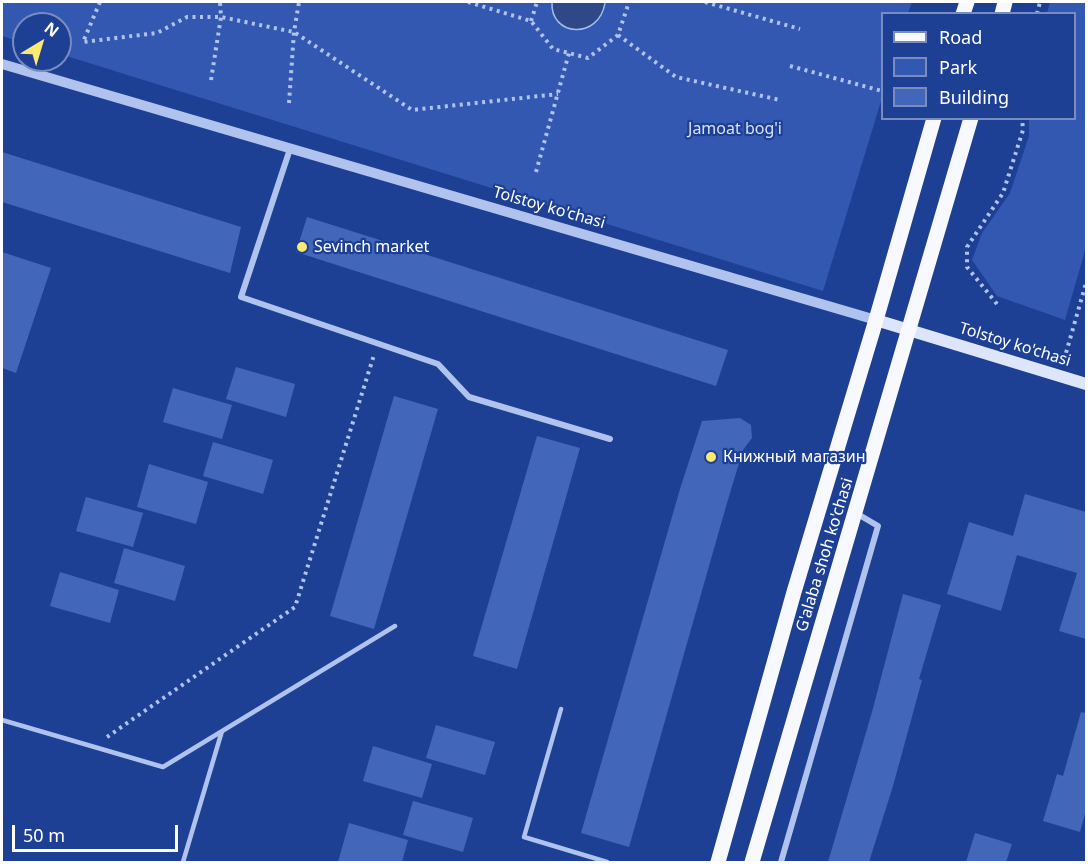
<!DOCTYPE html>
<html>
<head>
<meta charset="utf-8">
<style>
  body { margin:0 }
  #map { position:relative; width:1088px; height:864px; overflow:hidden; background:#1e4094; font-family:"Noto Sans",sans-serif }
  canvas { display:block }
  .frame { position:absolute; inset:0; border:3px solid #fff; pointer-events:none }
  .legend { position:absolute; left:881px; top:12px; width:195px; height:108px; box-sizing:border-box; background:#1e4094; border:2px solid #788cbf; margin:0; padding:8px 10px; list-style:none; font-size:18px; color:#fff }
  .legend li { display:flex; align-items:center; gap:12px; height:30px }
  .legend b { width:30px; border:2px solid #788cbf }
  .north { position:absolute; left:12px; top:12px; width:60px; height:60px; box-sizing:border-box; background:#1e4094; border:2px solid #788cbf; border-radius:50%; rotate:38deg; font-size:16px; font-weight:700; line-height:24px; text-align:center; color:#fff }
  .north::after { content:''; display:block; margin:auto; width:21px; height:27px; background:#fde96f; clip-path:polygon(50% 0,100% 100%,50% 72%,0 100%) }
  .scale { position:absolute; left:12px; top:825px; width:166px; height:27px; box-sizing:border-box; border:3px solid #fff; border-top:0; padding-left:8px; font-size:18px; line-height:21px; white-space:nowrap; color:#fff; -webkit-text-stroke:4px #1e4094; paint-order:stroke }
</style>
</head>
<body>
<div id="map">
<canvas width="1088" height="864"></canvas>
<div class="frame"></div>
<ul class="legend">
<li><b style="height:8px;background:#f8f9ff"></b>Road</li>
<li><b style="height:16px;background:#3258b2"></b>Park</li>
<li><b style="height:16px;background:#4266ba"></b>Building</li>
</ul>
<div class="north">N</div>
<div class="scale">50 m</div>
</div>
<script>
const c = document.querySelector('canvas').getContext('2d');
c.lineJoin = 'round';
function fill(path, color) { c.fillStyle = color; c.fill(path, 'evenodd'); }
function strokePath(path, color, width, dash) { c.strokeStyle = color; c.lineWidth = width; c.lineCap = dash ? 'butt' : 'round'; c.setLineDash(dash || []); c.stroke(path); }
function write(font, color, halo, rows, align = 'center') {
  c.font = font + ' "Noto Sans",sans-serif'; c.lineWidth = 4.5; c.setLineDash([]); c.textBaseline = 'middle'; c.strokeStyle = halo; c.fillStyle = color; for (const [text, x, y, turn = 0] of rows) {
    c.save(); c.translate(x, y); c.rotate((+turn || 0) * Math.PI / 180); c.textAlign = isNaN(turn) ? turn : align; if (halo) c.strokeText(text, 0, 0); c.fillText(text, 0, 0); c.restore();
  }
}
fill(new Path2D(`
  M2 2H912L908 13 882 14V98L823 291 60 54V24H24V43L2 36Z
  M1050 2H1086V247L1065 320 997 296 972 260 982 233 1010 193 1029 136V119L1074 118V14L1047 13Z`), '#3258b2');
const water = new Path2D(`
  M552 2H605V3C599 40 550 37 552 2Z`);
fill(water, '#2f4887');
strokePath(water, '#a3bcf0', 1.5);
fill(new Path2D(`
  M2 152 241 227 230 273 2 202Z
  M307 217 728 350 716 386 296 252Z
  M2 252 51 268 16 373 2 368Z
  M236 367 295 384 286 417 226 399Z
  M173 388 232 405 222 439 163 422Z
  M394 396 438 409 374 629 330 616Z
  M740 418 751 425 752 438 743 450 727 503 629 847 581 833 680 489 702 421Z
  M537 436 580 448 517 669 473 656Z
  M213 442 273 460 263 494 203 476Z
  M149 464 208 482 196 524 137 507Z
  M1025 494 1086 512V639L1059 631 1077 573 1017 555 1001 611 947 594 969 522 1013 536Z
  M86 497 143 513 133 547 76 531Z
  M124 548 185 566 175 601 114 583Z
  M60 572 119 590 110 623 50 606Z
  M903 594 941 605 919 679 922 680 893 786 869 862H828L872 712Z
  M1081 712 1086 713V810L1080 832 1043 821 1057 774 1063 776Z
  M436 725 495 742 485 775 426 758Z
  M373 746 432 764 422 798 363 781Z
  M413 801 473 818 463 852 403 835Z
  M349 823 408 840 402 862H338Z
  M975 833 1012 844 1006 862H966Z`), '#4266ba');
strokePath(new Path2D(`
  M100 2 83 42 157 33 187 17H221L294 32 412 110 558 94
  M468 2 531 21 553 49 588 58 618 35 629 2
  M705 2 800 29
  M1037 14 1040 2
  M531 21 537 2
  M618 35 676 77 780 100
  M790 66 882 91
  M211 80 221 17 220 2
  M289 103 294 32 299 2
  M536 172 569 53
  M997 304 967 267V247L1003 193 1023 130 1022 118
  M1064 360 1086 283
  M107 737 295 607 374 355`), '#b0c3ef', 4, [3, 4.5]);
strokePath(new Path2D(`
  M561 709 524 837 607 862
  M2 720 163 767 395 626
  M183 862 222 731`), '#b0c3ef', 4.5);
strokePath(new Path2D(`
  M290 149 241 297 438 364 469 397 610 439
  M781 862 878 526 856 513`), '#b0c3ef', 6);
strokePath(new Path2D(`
  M2 64 876 320`), '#b0c3ef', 10);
strokePath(new Path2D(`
  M876 320 1086 384`), '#dde5fa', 12);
strokePath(new Path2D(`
  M963 14 967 2
  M1002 14 1005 2
  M718 862 794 592 876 320 934 118
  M752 862 971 118`), '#f8f9ff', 15);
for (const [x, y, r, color] of [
  [302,247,6,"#fde96f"],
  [711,457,6,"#fde96f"]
]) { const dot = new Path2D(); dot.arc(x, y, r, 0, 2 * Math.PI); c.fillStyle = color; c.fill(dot); strokePath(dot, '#1e4094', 2); }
write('16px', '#d6e1fa', '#1e4094', [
  ["Jamoat bog'i",735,129]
]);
write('16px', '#fff', '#1e4094', [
  ["Tolstoy ko'chasi",549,208,16],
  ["Tolstoy ko'chasi",1015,345,17],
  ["G'alaba shoh ko'chasi",825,555,-73]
]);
write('16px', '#fff', '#1e4094', [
  ["Sevinch market",314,247],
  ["Книжный магазин",723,457]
], 'left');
</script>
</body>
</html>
